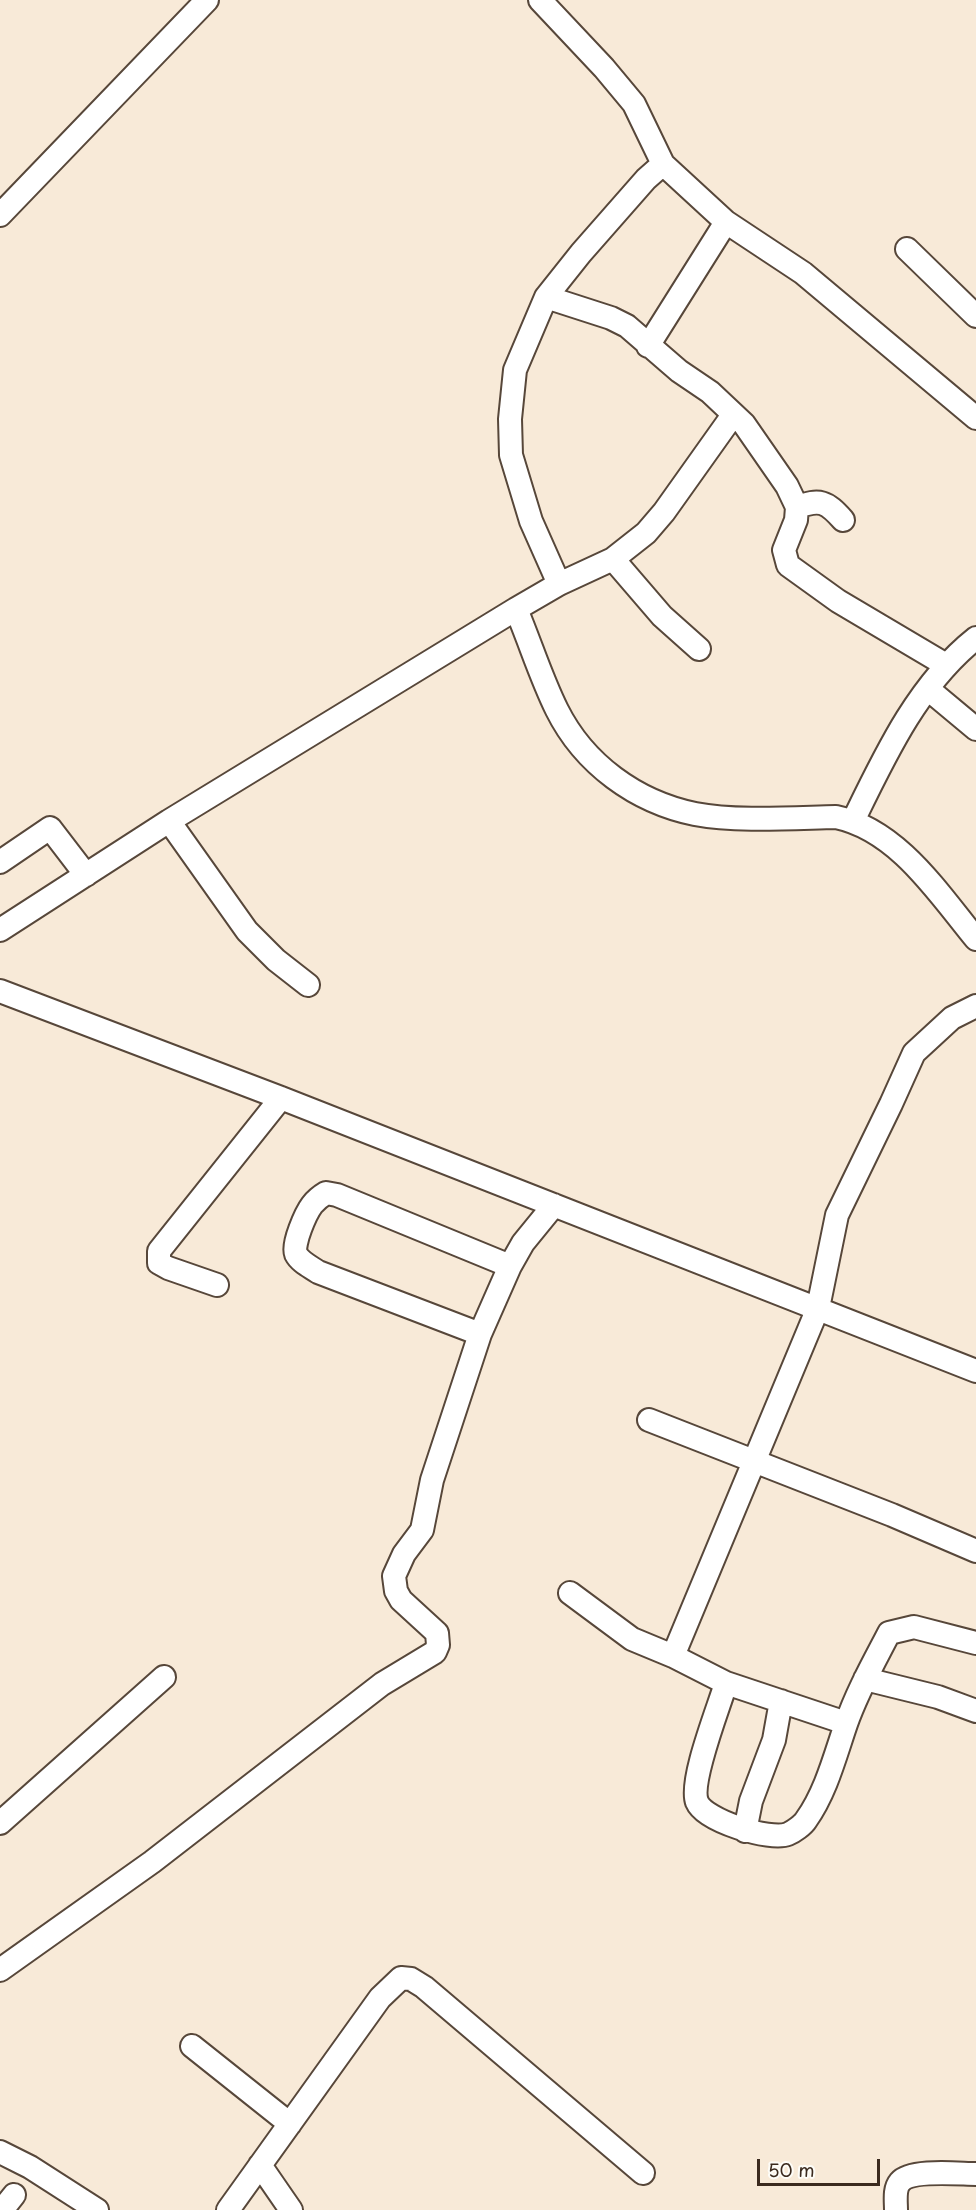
<!DOCTYPE html>
<html>
<head>
<meta charset="utf-8">
<style>
  body { margin:0 }
  #map { position:relative; width:976px; height:2210px; overflow:hidden; background:#f8ead8; font-family:"Playpen Sans",sans-serif }
  canvas { display:block }
  .scale { position:absolute; left:757px; top:2159px; width:123px; height:27px; box-sizing:border-box; border:3px solid #3b2a1e; border-top:0; padding-left:8px; font-size:18px; line-height:21px; white-space:nowrap; color:#3b2a1e; -webkit-text-stroke:4px #fdfcf7; paint-order:stroke }
</style>
</head>
<body>
<div id="map">
<canvas width="976" height="2210"></canvas>
<div class="scale">50 m</div>
</div>
<script>
const c = document.querySelector('canvas').getContext('2d');
c.lineJoin = 'round';
function strokePath(path, color, width, dash) { c.strokeStyle = color; c.lineWidth = width; c.lineCap = dash ? 'butt' : 'round'; c.setLineDash(dash || []); c.stroke(path); }
const minor = new Path2D(`
  M540 0 604 68 634 104 663 164 726 222 803 273 976 418
  M0 215 207 0
  M907 249 976 316
  M546 297 611 318 627 326 679 371 710 392 744 424 787 486 797 507 796 520 784 550 788 565 838 601 946 665
  M648 346 726 222
  M797 507C820 499 826 501 843 520
  M613 559 662 616 699 649
  M559 584 531 521 511 455 510 419 515 370 546 297 581 253 646 179 663 164
  M516 609 559 584 613 559 646 533 664 512 733 415
  M928 689 976 729
  M169 821 247 931 276 960 308 985
  M853 821C885 755 918 684 976 638
  M0 862 50 828 86 875
  M0 930 169 821 516 609C530 642 541 678 557 710 584 764 636 802 695 814 736 822 793 818 836 817 898 830 938 893 976 939
  M0 991 281 1098 976 1371
  M217 1285 168 1268 159 1263V1251L281 1098
  M480 1334 318 1272C311 1267 300 1262 296 1254 292 1244 306 1213 312 1205 316 1200 321 1196 326 1193L337 1195 510 1266
  M649 1420 892 1515 976 1551
  M570 1593 632 1639 673 1656 726 1683 846 1723
  M673 1656 818 1308 837 1215 891 1104 914 1053 952 1018 976 1006
  M865 1679 938 1697 976 1711
  M726 1683C719 1707 689 1781 697 1802 705 1821 770 1841 788 1834 793 1832 803 1825 806 1820 826 1792 835 1756 846 1724 857 1692 874 1662 889 1633L914 1627 976 1643
  M0 1823 164 1677
  M745 1831 751 1801 774 1740 781 1701
  M0 1970 152 1862 382 1684 435 1652 438 1645 437 1633 401 1600 396 1591 394 1576 404 1554 422 1530 432 1480 480 1334 510 1266 523 1243 554 1205
  M192 2046 290 2124
  M0 2152 30 2167 97 2210
  M260 2165 291 2210
  M2 2210 14 2195
  M228 2210 380 1998 401 1978 411 1979 424 1987 643 2173
  M896 2210C896 2201 894 2189 900 2182 911 2169 959 2174 976 2174`);
strokePath(minor, '#57473a', 26);
strokePath(minor, '#fff', 22);
</script>
</body>
</html>
